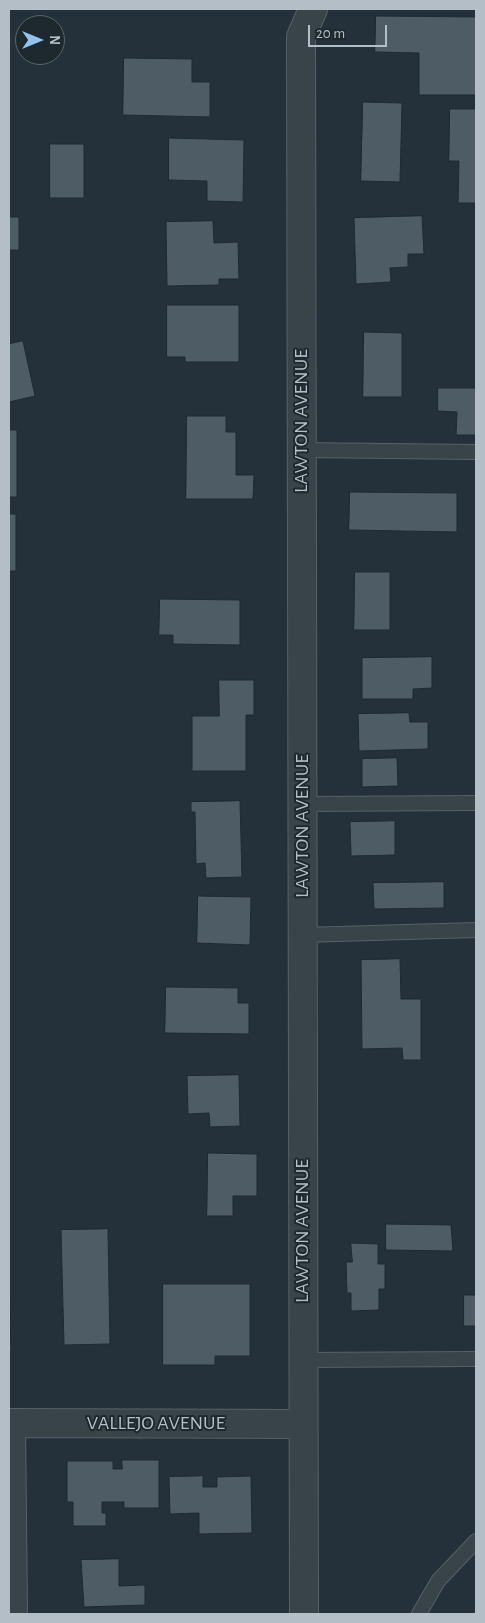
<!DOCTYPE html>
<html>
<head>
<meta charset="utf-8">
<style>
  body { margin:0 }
  #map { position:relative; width:485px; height:1623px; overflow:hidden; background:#25313a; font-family:"Alegreya Sans",sans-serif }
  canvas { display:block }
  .frame { position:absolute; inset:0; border:10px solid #b4bec6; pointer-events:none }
  .north { position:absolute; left:15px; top:15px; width:50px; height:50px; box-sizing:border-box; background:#1e282f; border:1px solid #5a646b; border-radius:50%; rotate:90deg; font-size:14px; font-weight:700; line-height:20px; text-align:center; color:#b4bec6 }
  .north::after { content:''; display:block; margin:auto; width:18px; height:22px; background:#90c4ef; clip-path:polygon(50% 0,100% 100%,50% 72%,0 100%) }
  .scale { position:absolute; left:308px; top:25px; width:79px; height:22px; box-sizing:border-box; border:2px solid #b4bec6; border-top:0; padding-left:6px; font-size:15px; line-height:18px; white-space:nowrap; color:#b4bec6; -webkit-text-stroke:4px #1e282f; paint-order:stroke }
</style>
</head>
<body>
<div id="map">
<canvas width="485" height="1623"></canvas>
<div class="frame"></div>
<div class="north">N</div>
<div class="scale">20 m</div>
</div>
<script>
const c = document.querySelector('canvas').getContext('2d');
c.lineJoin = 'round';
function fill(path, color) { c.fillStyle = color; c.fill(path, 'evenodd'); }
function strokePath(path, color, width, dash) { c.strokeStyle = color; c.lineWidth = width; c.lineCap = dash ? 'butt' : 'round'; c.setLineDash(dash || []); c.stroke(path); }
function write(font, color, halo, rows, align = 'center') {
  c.font = font + ' "Alegreya Sans",sans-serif'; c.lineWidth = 4; c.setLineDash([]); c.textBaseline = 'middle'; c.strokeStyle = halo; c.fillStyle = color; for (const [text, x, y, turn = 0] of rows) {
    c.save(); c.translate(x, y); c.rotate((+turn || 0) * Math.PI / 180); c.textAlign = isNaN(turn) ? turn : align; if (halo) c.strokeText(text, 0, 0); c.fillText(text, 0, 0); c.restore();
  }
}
const building = new Path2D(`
  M376 16 476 17V95H419V53L375 52Z
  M124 58 192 59V82H210V117L123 115Z
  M363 102 402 103 400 182 361 181Z
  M450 109H476V203H458L459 161H449Z
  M169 138 244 140 243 202 207 201V181L169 180Z
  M50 144H84V198H50Z
  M422 216 424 254H408V267L390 268 391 282 356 284 354 218Z
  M9 217H19V250H9Z
  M213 221 214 243 238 242 239 279H219V285L167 286 166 222Z
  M167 305H239V362H185V357H167Z
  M364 332 402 333V397H363Z
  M23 341 35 396 9 402V344Z
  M438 388H476V435H456L457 412 438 411Z
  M187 416H226V432H236V475H254L253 499H186Z
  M9 430H17V497H9Z
  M350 492 457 493V532L349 530Z
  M9 514H16V571H9Z
  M355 572H390V630H354Z
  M160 599 240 600V645L173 644V635H159Z
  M432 657V688L413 689V699H362V658Z
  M219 680H254V715H246V771H192V716H219Z
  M409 713 410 722H428V749L359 751 358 714Z
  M397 758 398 786 362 787V759Z
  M240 801 242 877 206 878 205 863 196 864 195 812H191V802Z
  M395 821V855L351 856 350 822Z
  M444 882V908L374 909 373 883Z
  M198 896 251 897 250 945 197 943Z
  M400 959 401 999H421V1060H403L402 1048 362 1049 361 960Z
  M166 987 238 988V1003H249V1034L165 1033Z
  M239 1075 240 1126 210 1127 209 1113 188 1114 187 1076Z
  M208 1153 257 1154V1196H233V1216H207Z
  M386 1224 451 1225 453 1251 386 1250Z
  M108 1229 110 1344 64 1345 61 1230Z
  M351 1243 378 1244V1264H385V1289H379V1310L351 1311V1293H347L346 1262H352Z
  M9 1283 11 1351H9Z
  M163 1284H250V1356H215V1365H163Z
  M464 1295H476V1326H464Z
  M122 1460H159V1508H124V1502H102V1513H106V1526H73V1502H67V1461H113V1469H122Z
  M203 1476V1487H217V1477L251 1476 252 1533 199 1534V1513L170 1514 169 1477Z
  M119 1559V1586L145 1585V1605L84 1607 81 1560Z`);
fill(building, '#4e5c65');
strokePath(building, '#1f2a31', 1);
const lane = new Path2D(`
  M301 450 476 452
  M302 804 476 803
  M302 935 476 930
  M302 1360 476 1359
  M419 1614 438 1581 476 1541`);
const street = new Path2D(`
  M9 1423 302 1424
  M11 1423 13 1614
  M304 1614 301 37 313 9`);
strokePath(lane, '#566168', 16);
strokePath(street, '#566168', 30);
strokePath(lane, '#38434a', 14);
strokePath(street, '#38434a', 28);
write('20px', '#b4bec6', '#1e282f', [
  ["LAWTON AVENUE",301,421,-90],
  ["LAWTON AVENUE",302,826,-90],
  ["LAWTON AVENUE",302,1231,-90],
  ["VALLEJO AVENUE",156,1423]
]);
</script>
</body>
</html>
